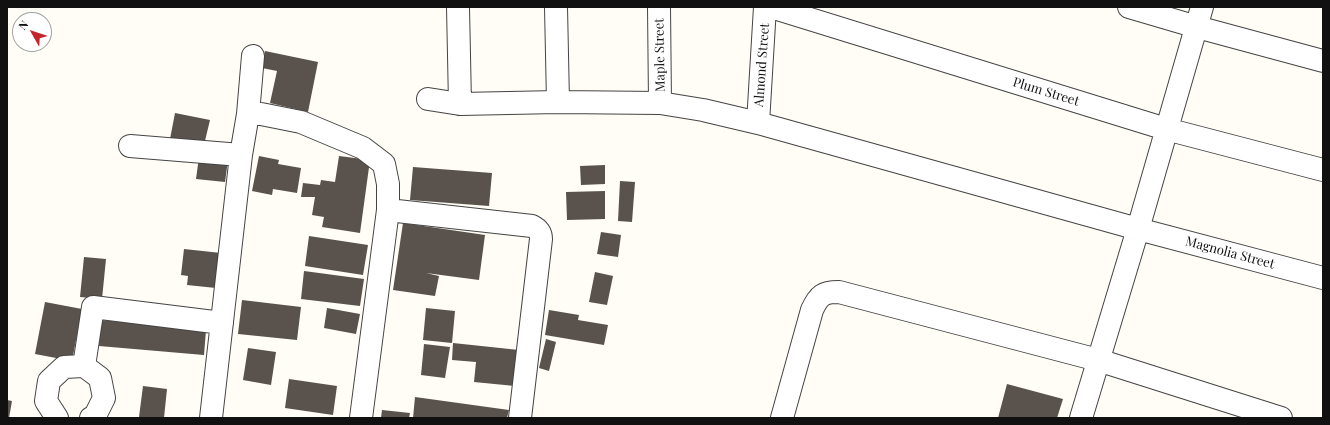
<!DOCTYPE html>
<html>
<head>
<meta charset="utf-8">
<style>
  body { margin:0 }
  #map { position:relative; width:1330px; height:425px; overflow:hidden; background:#fffdf5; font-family:"Playfair Display",serif }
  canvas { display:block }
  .frame { position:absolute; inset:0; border:8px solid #111; pointer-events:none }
  .north { position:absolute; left:12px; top:12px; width:40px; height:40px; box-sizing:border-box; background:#fff; border:1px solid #a0a0a0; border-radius:50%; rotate:309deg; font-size:11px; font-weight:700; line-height:16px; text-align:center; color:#111 }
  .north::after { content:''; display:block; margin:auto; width:14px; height:18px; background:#c4262e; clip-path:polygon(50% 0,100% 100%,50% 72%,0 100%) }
</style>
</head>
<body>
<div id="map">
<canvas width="1330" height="425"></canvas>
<div class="frame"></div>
<div class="north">N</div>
</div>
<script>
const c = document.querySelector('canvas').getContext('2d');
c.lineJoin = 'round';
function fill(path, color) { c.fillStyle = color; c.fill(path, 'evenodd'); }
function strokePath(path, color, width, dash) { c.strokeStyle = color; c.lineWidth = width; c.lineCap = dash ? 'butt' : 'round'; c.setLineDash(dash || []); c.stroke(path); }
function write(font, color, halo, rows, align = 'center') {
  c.font = font + ' "Playfair Display",serif'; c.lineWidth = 4; c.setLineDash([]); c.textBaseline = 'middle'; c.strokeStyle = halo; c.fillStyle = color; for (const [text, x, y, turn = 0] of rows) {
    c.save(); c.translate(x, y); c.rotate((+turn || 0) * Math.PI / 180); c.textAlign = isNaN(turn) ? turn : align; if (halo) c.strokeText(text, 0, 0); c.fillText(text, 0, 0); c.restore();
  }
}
fill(new Path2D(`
  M265 51 318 62 308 112 270 103 277 71 262 68Z
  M175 113 210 120 204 145 170 139Z
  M259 156 279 160 278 164 301 168 297 193 273 189 272 195 252 191Z
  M339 156 370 160 360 233 322 227 324 217 312 215 315 197H301L303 183 320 185 321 180 335 182Z
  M199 157 228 160 225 182 196 179Z
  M605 165V184L581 185 580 166Z
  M413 167 492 173 489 206 410 200Z
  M620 181 635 182 632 222 618 221Z
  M605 191V219L567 220 566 192Z
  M403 223 485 235 479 280 426 273 439 276 435 296 393 290Z
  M601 232 621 235 618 257 597 254Z
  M309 236 368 245 363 275 305 266Z
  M184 249 221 253 216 288 187 285 188 276 181 275Z
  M84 257 106 259 102 299 80 297Z
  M304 271 364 279 360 306 301 299Z
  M595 272 613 276 607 305 589 302Z
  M242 300 301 307 297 340 238 334Z
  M45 302 82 309 72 361 35 354Z
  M327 308 360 314 356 334 324 328Z
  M426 308 455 311 452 343 423 340Z
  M549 310 579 315 578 320 608 325 604 345 545 335Z
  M101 320 206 330 204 355 99 346Z
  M546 339 556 342 549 371 539 368Z
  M453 343 519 350 515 386 474 382 476 362 452 360Z
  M424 344 450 347 445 378 421 375Z
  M248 348 276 352 271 385 243 380Z
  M289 379 337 386 333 415 285 408Z
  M1007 384 1063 399 1057 418H998Z
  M143 386 167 389 164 418 139 417Z
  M415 397 509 410 507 418H413Z
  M7 400 12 401 9 418H7Z
  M382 410 410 413 409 418H381Z`), '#5a524d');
const minor = new Path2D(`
  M458 7 460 104
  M556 7 558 102
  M659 7 660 103
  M771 7 1166 129 1323 170
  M1129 7 1197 27 1323 61
  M428 99 460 104 558 102 660 103 703 110 758 123 1138 229 1323 278
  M248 114 253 56
  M758 123 765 7
  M130 146 241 155 211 418
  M241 155 248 114H261L301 122 363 148 384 164 388 184V210
  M84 366 93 307 222 323
  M57 418 46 401 49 381 64 367 84 366 100 378 104 398 95 416 91 418
  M361 418 388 210 532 226C538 229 541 232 541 239L520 418
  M782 418 812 310C819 295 823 292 839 292L1098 360 1262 412
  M1081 418 1138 229 1202 7
  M1261 418 1262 412 1281 418`);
strokePath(minor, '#444', 24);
strokePath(minor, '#fff', 22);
write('13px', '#111', '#fff', [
  ["Maple Street",660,55,-91],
  ["Almond Street",762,65,-86],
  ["Plum Street",1046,92,17],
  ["Magnolia Street",1230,253,15]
]);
</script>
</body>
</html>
